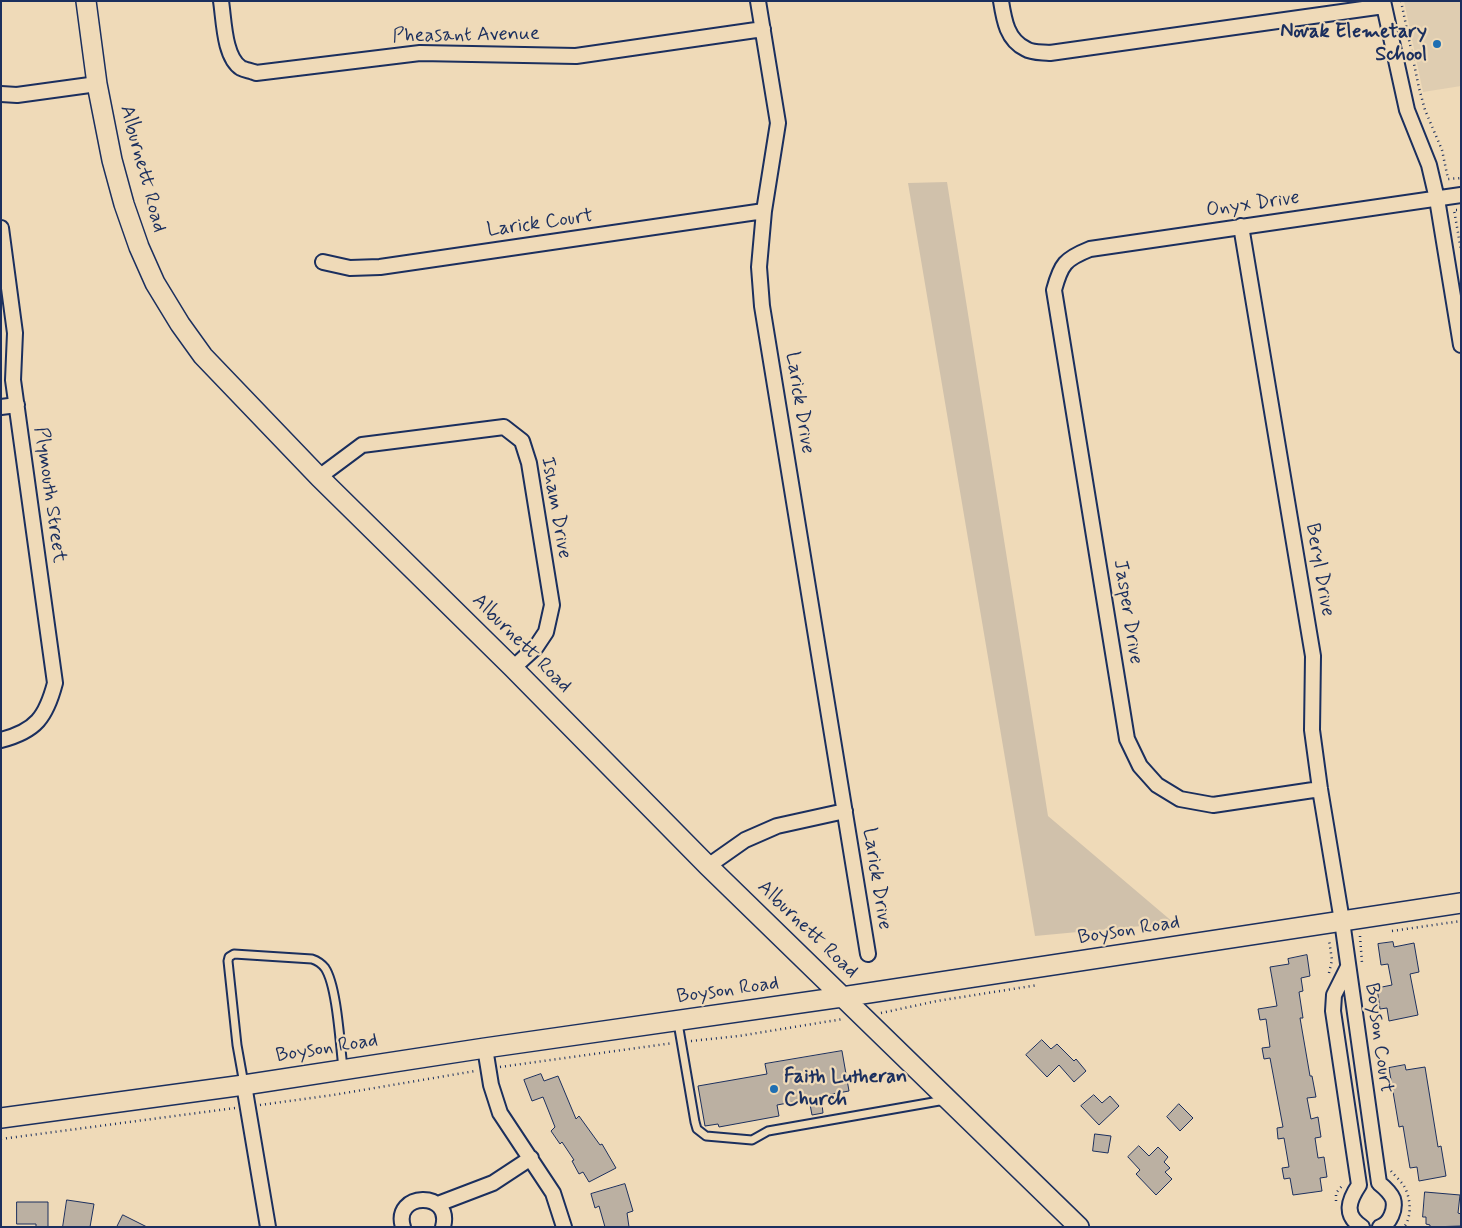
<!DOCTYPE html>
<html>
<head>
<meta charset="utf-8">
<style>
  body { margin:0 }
  #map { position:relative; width:1462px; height:1228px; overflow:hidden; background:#efdab8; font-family:Mynerve,sans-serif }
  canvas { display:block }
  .frame { position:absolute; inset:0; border:2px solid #1b2f5e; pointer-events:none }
</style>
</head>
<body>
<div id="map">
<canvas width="1462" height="1228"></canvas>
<div class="frame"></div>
</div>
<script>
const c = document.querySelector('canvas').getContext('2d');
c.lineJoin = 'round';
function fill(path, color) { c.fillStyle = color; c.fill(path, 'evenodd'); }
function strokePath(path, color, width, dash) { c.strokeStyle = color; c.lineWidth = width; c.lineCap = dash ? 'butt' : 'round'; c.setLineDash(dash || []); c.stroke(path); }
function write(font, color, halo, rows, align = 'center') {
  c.font = font + ' Mynerve,sans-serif'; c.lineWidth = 4.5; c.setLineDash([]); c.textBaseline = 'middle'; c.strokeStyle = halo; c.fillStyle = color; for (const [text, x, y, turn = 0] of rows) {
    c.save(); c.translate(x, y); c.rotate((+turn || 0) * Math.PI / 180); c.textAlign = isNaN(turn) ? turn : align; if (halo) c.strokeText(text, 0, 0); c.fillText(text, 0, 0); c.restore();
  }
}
fill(new Path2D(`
  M1404 1H1461V86L1423 92Z`), '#dfcdb1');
fill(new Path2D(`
  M947 182 1048 816 1174 923 1035 936 908 183Z`), '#d0c1ab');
const building = new Path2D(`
  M1393 942 1394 947 1414 943 1419 972 1410 974 1418 1015 1389 1021 1387 1008 1380 1009 1377 988 1392 985 1388 964 1381 965 1378 944Z
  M1307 955 1310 976 1301 978 1303 991 1299 992 1303 1018H1300L1310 1076H1312L1316 1097 1307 1098 1311 1119 1318 1117 1321 1137 1315 1138 1318 1158 1324 1157 1327 1177 1320 1178 1322 1191 1293 1195 1290 1178 1284 1179 1282 1168 1289 1167 1284 1138 1278 1139 1277 1128 1283 1127 1270 1058 1264 1059 1262 1048 1270 1047 1266 1019 1260 1020 1258 1009 1277 1006 1270 967 1289 964 1288 959Z
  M1042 1040 1051 1049 1057 1044 1074 1061 1076 1059 1086 1071 1074 1082 1059 1065 1047 1077 1026 1055Z
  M842 1051 849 1091 821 1096 823 1113 812 1115 809 1099 777 1105 779 1116 719 1127 718 1124 705 1126 698 1086 767 1074 765 1064Z
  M1405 1065 1406 1070 1425 1067 1438 1147 1441 1146 1446 1176 1419 1181 1417 1167 1410 1168 1403 1126 1399 1127 1389 1068Z
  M541 1074 544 1081 558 1076 576 1119 579 1116 600 1145 602 1144 616 1168 589 1182 583 1172 579 1174 572 1161 574 1160 562 1142 560 1144 551 1131 555 1127 543 1097 532 1101 524 1080Z
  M1094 1095 1102 1103 1110 1096 1119 1106 1099 1125 1081 1106Z
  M1179 1104 1193 1118 1180 1131 1167 1117Z
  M1095 1134 1111 1136 1108 1153 1093 1151Z
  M1139 1146 1149 1156 1158 1147 1168 1157 1164 1162 1170 1168 1165 1172 1172 1179 1156 1195 1136 1174 1140 1170 1128 1157Z
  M625 1184 633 1211 627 1213 629 1227H605L599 1206 595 1208 591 1194Z
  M1425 1192 1460 1195 1458 1213 1461 1214V1226L1430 1227V1225L1426 1224V1217H1423Z
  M67 1200 94 1204 90 1227H63Z
  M17 1202H48V1227H36V1224H17Z
  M123 1215 147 1227H117Z`);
fill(building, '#bbb0a2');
strokePath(building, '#1b2f5e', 1);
const lane = new Path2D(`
  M678 1023 695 1122 697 1129 706 1136 752 1140 768 1131 945 1100
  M244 1084 237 1045 228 961 229 957 234 954 312 959C318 961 321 963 325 968 337 986 340 1044 343 1068`);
const street = new Path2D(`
  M221 1C224 20 224 57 241 68 245 70 252 71 256 73L420 53 576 56 763 29
  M758 1 778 123 764 211 759 267 762 306 868 954
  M1001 1C1004 20 1007 40 1026 49 1032 53 1042 52 1050 53L1384 6
  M1383 1 1407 110 1429 165 1437 199 1461 345
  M1 94 17 95 97 84
  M1241 226 1313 656 1312 730 1320 789 1342 921 1379 1183C1384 1187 1390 1192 1393 1199 1396 1209 1390 1224 1380 1227
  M1 228 15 333 13 380 55 683C46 717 36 731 1 740
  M323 262 350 268 380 267 764 211
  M1 407 17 405
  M319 477 362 445 504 427 522 441 529 463 552 605 546 632 536 647 513 668
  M1320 789 1213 805 1180 799 1157 785 1140 766 1127 739 1054 290C1061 264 1065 259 1090 249L1461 195
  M708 866 745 840 777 826 845 811
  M1348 967 1334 995 1333 1011 1359 1185C1349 1200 1343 1215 1362 1227
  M485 1048 491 1085 500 1113 553 1193 564 1227
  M244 1085 268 1227
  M438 1204 493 1183 531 1158
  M403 1227C392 1192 453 1190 443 1227`);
const secondary = new Path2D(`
  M86 1 97 84 112 160 124 204 139 247 155 283 180 324 203 356 319 477 513 668 708 866 1079 1227
  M1 1118 244 1085 485 1048 842 997 1461 903`);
strokePath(lane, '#1b2f5e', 11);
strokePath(street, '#1b2f5e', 18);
strokePath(secondary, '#1b2f5e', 22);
strokePath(new Path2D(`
  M1401 1 1419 88 1425 110 1442 150 1448 179 1461 178
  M1457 210H1454L1461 250
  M1392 931 1461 921
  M1360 936 1362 963
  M1329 973 1332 960 1329 940
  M881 1013 937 1001 1038 985
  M691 1041 739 1036 843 1019
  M500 1067 673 1043
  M260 1105 333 1095 475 1071
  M1 1139 235 1108
  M1391 1171C1395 1176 1401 1181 1404 1186 1411 1198 1412 1217 1404 1227
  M1336 1201V1193L1342 1186`), '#1b2f5e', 2.5, [1, 4]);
strokePath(lane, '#efdab8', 7);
strokePath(street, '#efdab8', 14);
strokePath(secondary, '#efdab8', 19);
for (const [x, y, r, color] of [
  [1437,44,5,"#1f6fb2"],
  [774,1089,5,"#1f6fb2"]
]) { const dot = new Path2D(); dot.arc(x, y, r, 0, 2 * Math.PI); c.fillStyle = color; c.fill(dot); strokePath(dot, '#efdab8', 2); }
write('bold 20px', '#1b2f5e', '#efdab8', [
  ["Novak Elemetary",1427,33],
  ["School",1427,56],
  ["Faith Lutheran",784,1078,"left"],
  ["Church",784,1101,"left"]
], 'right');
write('20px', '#1b2f5e', '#efdab8', [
  ["Pheasant Avenue",466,36,-1],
  ["Alburnett Road",142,169,75],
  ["Onyx Drive",1253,205,-8],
  ["Larick Court",540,224,-8],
  ["Larick Drive",799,403,81],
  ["Plymouth Street",49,495,82],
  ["Isham Drive",555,508,80],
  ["Beryl Drive",1319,570,80],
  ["Jasper Drive",1127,612,81],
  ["Alburnett Road",521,644,45],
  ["Larick Drive",876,879,81],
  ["Alburnett Road",807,930,44],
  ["Boyson Road",1129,931,-9],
  ["Boyson Road",728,991,-8],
  ["Boyson Court",1378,1038,82],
  ["Boyson Road",327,1049,-9]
]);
</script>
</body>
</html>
